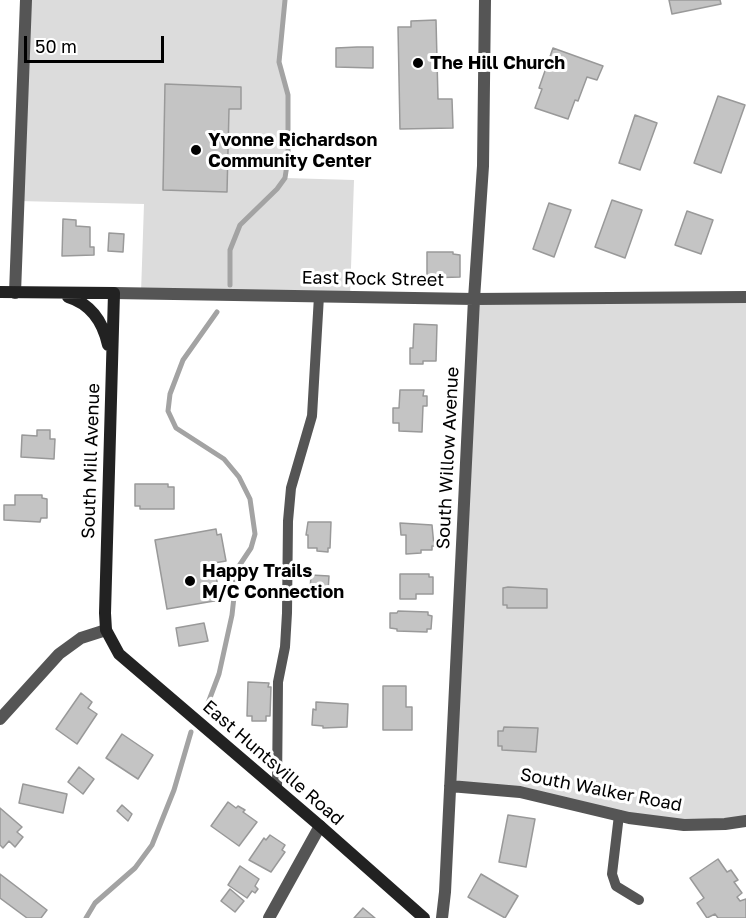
<!DOCTYPE html>
<html>
<head>
<meta charset="utf-8">
<style>
  body { margin:0 }
  #map { position:relative; width:746px; height:918px; overflow:hidden; background:#fff; font-family:"Golos Text",sans-serif }
  canvas { display:block }
  .scale { position:absolute; left:24px; top:36px; width:140px; height:27px; box-sizing:border-box; border:3px solid #000; border-top:0; padding-left:8px; font-size:18px; line-height:21px; white-space:nowrap; color:#000; -webkit-text-stroke:4px #fff; paint-order:stroke }
</style>
</head>
<body>
<div id="map">
<canvas width="746" height="918"></canvas>
<div class="scale">50 m</div>
</div>
<script>
const c = document.querySelector('canvas').getContext('2d');
c.lineJoin = 'round';
function fill(path, color) { c.fillStyle = color; c.fill(path, 'evenodd'); }
function strokePath(path, color, width, dash) { c.strokeStyle = color; c.lineWidth = width; c.lineCap = dash ? 'butt' : 'round'; c.setLineDash(dash || []); c.stroke(path); }
function write(font, color, halo, rows, align = 'center') {
  c.font = font + ' "Golos Text",sans-serif'; c.lineWidth = 6; c.setLineDash([]); c.textBaseline = 'middle'; c.strokeStyle = halo; c.fillStyle = color; for (const [text, x, y, turn = 0] of rows) {
    c.save(); c.translate(x, y); c.rotate((+turn || 0) * Math.PI / 180); c.textAlign = isNaN(turn) ? turn : align; if (halo) c.strokeText(text, 0, 0); c.fillText(text, 0, 0); c.restore();
  }
}
fill(new Path2D(`
  M26 0H285L279 62 288 95V158L285 178 354 180 350 297 141 293 144 204 18 201Z
  M746 297V821L684 825 520 792 450 786 474 299Z`), '#dcdcdc');
strokePath(new Path2D(`
  M230 285V250L240 225 277 189 285 178 288 158V95L279 62 285 0
  M205 711 219 674 232 615 237 569 251 548 255 534 250 499 239 477 224 459 176 428 168 411 170 394 183 360 217 312
  M86 918 95 903 135 868 152 845 174 790 191 732`), '#a3a3a3', 5);
const building = new Path2D(`
  M669 0H720L721 4 672 14Z
  M436 20 438 99H452L453 128 400 129 398 27H411V21Z
  M357 47H373V68L336 67V48Z
  M553 48 603 66 597 80 587 77 578 101 575 100 568 119 535 108 542 89 539 88Z
  M165 84 241 87V109H229L227 192 163 190Z
  M718 96 745 105 721 173 694 163Z
  M635 115 657 123 640 170 619 163Z
  M612 200 642 210 625 258 595 247Z
  M549 203 571 210 554 257 533 249Z
  M687 211 713 220 701 254 675 245Z
  M63 219 76 220V226L90 227V247H94V255L62 256Z
  M109 233 124 234 123 252 108 251Z
  M427 252H453V254L460 255V277L427 278Z
  M414 324 437 325 436 361H423V364H410V348H413Z
  M400 390H424L423 396H427V406H423L422 432 399 431V423H393V408H399Z
  M37 430H50V439H55L54 459 21 457 22 435 37 436Z
  M135 484H168V487H174V509H140V506H135Z
  M15 495H42V498L47 499V518H41L40 522 4 520V505H15Z
  M308 522H331L330 548H328V552L317 551V548H308V535H306Z
  M400 523 432 525 434 546H432V550H421V553L406 554V535H401Z
  M216 529 217 535 221 534 226 561 214 563 220 600 167 609 155 540Z
  M400 574H429V577H433V594H416V599H400Z
  M311 575 329 576 328 592 310 591Z
  M508 587 547 589V608H507V605H503V588Z
  M398 611 428 612V615L432 616 431 629H427V632L397 631V629L390 628V613H397Z
  M204 623 208 641 179 646 176 628Z
  M248 682 269 683 268 687H271L270 716H266V721H252V716H247Z
  M383 686H406V707H412V730H383Z
  M81 693 92 702 88 708 97 714 77 744 56 729Z
  M316 702 348 704 347 727 323 728V726L312 725 313 709 316 710Z
  M504 727 538 728 536 752 502 750V746H498V731H503Z
  M122 734 153 755 138 779 106 758Z
  M79 767 94 779 83 794 68 782Z
  M23 784 67 794 63 813 19 803Z
  M228 802 236 808 238 806 245 810 243 812 257 822 239 846 211 826Z
  M122 805 132 814 128 821 117 811Z
  M0 808 22 827 17 832 23 837 15 847 9 841 3 848 0 845Z
  M508 815 535 819 526 867 499 862Z
  M270 835 285 845 282 850 285 852 271 872 249 860 264 838 266 840Z
  M718 859 727 872 731 870 738 880 734 882 742 893 737 897 740 901 746 899V918H718L715 914 707 918 697 903 704 898 690 878Z
  M240 866 259 879 255 886 258 889 255 893 252 891 247 898 228 885Z
  M0 874 47 910 41 918H27L0 898Z
  M481 874 518 896 505 918 468 897Z
  M230 889 244 901 235 912 221 901Z
  M363 908 375 918H354Z`);
fill(building, '#c4c4c4');
strokePath(building, '#999', 1.5);
strokePath(new Path2D(`
  M277 789 278 682 285 647 287 613 288 521 291 488 312 416 319 296
  M619 815 612 874 616 886 639 900`), '#555', 10);
strokePath(new Path2D(`
  M15 293 26 0
  M114 293 474 299 746 297
  M0 719 59 654 81 638 106 630
  M450 786 520 792 629 818 684 825 725 824 746 821
  M269 918 320 826
  M442 918 445 892 474 299 483 166 485 0`), '#555', 12);
strokePath(new Path2D(`
  M0 292 114 293 105 613 106 630 119 654 320 826 424 918
  M68 297C91 304 103 322 108 345`), '#222', 12);
for (const [x, y, r, color] of [
  [418,63,6,"#000"],
  [196,150,6,"#000"],
  [190,581,6,"#000"]
]) { const dot = new Path2D(); dot.arc(x, y, r, 0, 2 * Math.PI); c.fillStyle = color; c.fill(dot); strokePath(dot, '#fff', 2); }
write('bold 18px', '#000', '#fff', [
  ["The Hill Church",430,63],
  ["Yvonne Richardson",208,140],
  ["Community Center",208,161],
  ["Happy Trails",202,571],
  ["M/C Connection",202,592]
], 'left');
write('18px', '#000', '#fff', [
  ["East Rock Street",373,279,1],
  ["South Willow Avenue",448,458,-87],
  ["South Mill Avenue",91,461,-88],
  ["East Huntsville Road",273,763,41],
  ["South Walker Road",601,790,11]
]);
</script>
</body>
</html>
